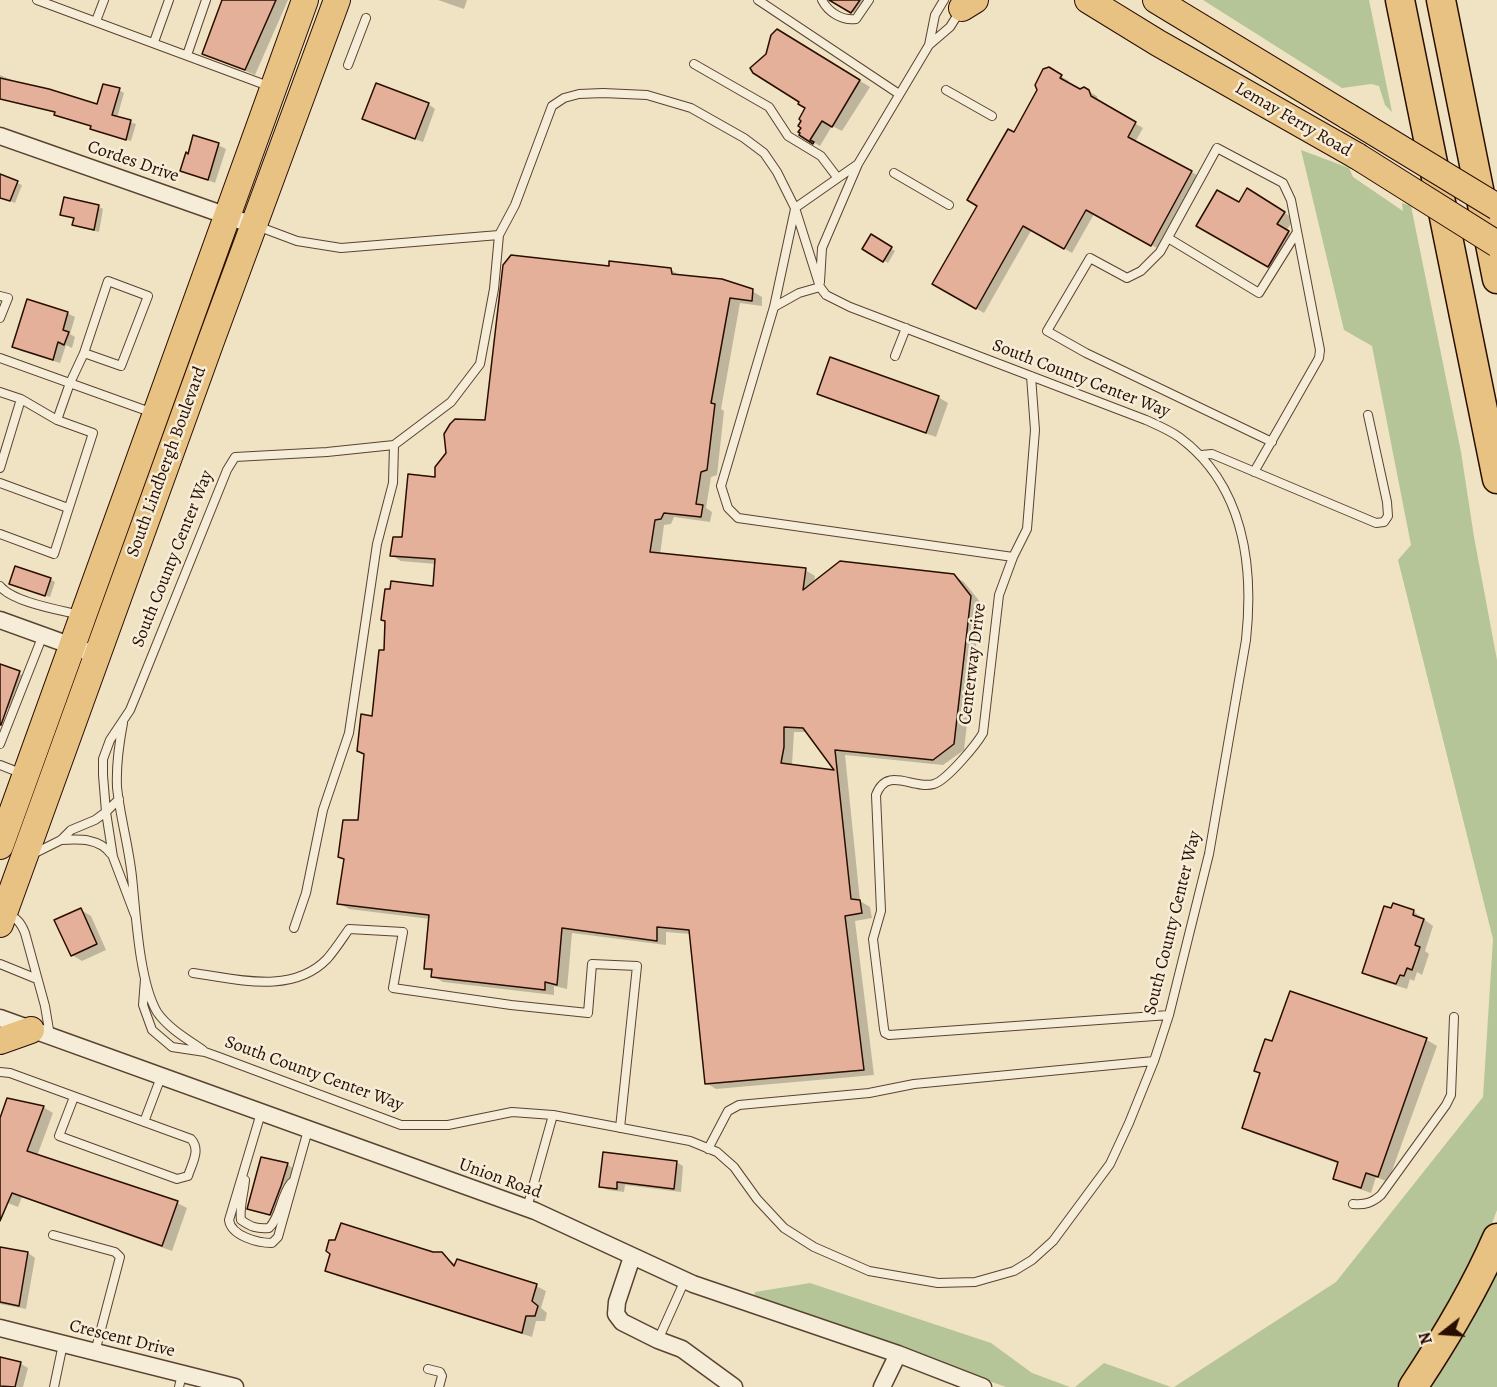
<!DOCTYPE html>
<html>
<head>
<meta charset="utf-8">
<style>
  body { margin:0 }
  #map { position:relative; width:1497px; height:1387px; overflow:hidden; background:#efe3c3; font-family:Alegreya,serif }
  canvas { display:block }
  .north { position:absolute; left:1413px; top:1303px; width:60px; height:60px; -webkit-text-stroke:4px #f5edd8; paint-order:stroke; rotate:253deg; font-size:16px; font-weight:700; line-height:24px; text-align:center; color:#290d00 }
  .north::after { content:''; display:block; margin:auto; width:21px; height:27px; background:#290d00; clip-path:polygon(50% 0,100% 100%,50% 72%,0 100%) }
</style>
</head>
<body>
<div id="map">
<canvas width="1497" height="1387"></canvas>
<div class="north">N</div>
</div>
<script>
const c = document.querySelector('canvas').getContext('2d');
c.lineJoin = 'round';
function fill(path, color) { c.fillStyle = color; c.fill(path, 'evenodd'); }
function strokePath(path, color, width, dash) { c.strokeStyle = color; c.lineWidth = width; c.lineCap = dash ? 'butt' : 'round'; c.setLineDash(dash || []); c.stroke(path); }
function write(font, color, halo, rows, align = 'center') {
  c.font = font + ' Alegreya,serif'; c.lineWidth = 5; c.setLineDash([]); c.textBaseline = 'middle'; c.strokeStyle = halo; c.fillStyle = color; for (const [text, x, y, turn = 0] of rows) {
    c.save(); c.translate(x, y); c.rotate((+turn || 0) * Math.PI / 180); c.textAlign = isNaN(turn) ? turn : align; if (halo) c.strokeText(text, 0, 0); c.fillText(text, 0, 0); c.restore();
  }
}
fill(new Path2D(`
  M1203 0H1369L1392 112 1385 105 1379 86 1371 84 1342 88Z
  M1301 150 1349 168 1353 177 1403 211 1402 203 1411 206 1461 452 1474 537 1497 660V1210L1486 1240 1425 1350 1397 1387H1174L1336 1282 1483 1097 1493 939 1398 560 1411 545 1372 346 1344 330Z
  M1497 1263V1387H1426Z
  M810 1283 991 1343 1032 1373 1070 1387H1006L754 1297 755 1292Z
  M1104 1363 1171 1387H1075Z`), '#b5c597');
fill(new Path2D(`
  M223 0H288L255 75 204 53Z
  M438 0H467L464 9Z
  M831 0H871L860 16Z
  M777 30 870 87 842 131 832 126 820 146 801 135 807 108 768 55Z
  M1057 74 1069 81 1067 84 1080 91 1084 89 1097 96 1098 102 1143 128 1135 142 1199 176 1159 249 1094 214 1072 253 1032 229 984 313 934 284 979 205 1014 134Z
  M0 75 14 81 98 106 119 90 124 93 117 118 136 124 131 141 97 132 92 129V127L61 117 57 113 0 98Z
  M428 104 435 109 423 142 371 123Z
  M218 145 226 149 215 183 182 170 189 156Z
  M0 176 22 185 15 203 0 197Z
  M1258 196 1294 219 1286 231 1298 238 1278 271 1198 226Z
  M99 207 103 209 99 232 78 227 74 225 76 219 61 215Z
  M871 236 895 251 888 263 864 248Z
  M611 267 671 270 681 276 752 291 762 297V306L740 303 721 409 724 411 717 475 711 477 706 508 712 512 710 522 674 517 671 524 664 525 660 555 805 570 815 576 814 583 954 576 964 582 981 603 964 750 943 765 845 755 860 901 870 907 872 918 855 921 874 1075 716 1089 706 1083 691 934 666 932V945L572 933 567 989 554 986V995L443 982 433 976V973L425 968 430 919 349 909 339 903 346 860 339 857 359 821 373 717 386 652 434 588 436 564 401 561 391 555 437 479 486 422ZM794 732H808L837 772 792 765Z
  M67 313 75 317 70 334 75 337 72 348 66 345 60 363 21 351 14 346Z
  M819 394 938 397 948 403 936 437 829 399Z
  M50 579 55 582 50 597 15 586Z
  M0 666 27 677 15 711 0 705Z
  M81 910 91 916 106 950 82 961 72 955Z
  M1413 911 1433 926 1425 951 1429 954 1422 975 1417 972 1414 981 1410 979 1407 989 1373 978 1364 972Z
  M1291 993 1427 1040 1437 1046 1388 1182 1376 1177 1371 1193 1345 1184 1335 1178 1339 1164 1253 1133 1244 1127Z
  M8 1100 43 1107 53 1113 37 1156 177 1203 187 1208 172 1251 22 1197 18 1207 0 1200V1123Z
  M676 1162 683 1166 681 1192 625 1185 624 1192 608 1190 600 1186Z
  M287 1164 294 1169 278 1218 249 1208Z
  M0 1249 28 1253 35 1258 26 1309 0 1304Z
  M432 1253 442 1254 456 1265 536 1286 546 1291 541 1308 547 1313 545 1321H536L532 1337 337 1276 327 1270Z
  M0 1359 21 1364 28 1368 23 1387H0Z`), '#0003');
const building = new Path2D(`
  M222 0H276L245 70 202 54Z
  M829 0H860L851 13Z
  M777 29 860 80 832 127 822 121 810 140 814 142 813 144 799 135 800 133 798 132 801 128 798 126 801 121 799 119 805 108 798 104 799 102 753 73 750 68 766 54 771 35Z
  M1049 67 1062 75 1060 78 1080 89 1084 87 1089 90 1091 96 1136 122 1128 137 1192 171 1151 246 1086 210 1064 249 1023 226 976 309 932 284 977 206 967 200 1008 129 1014 132 1037 90 1035 85 1043 69Z
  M0 78 49 89 97 104 103 84 120 88 112 115 131 120 126 140 90 129 91 126 54 115 55 112 0 99Z
  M376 83 429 103 415 139 362 119Z
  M193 135 219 143 208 180 180 171 186 152 188 154Z
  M0 174 18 181 10 201 0 198Z
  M1247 188 1285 212 1277 224 1289 231 1268 267 1196 226 1217 190 1239 202Z
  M64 197 99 205 94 230 72 225 74 218 60 215Z
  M871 234 892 247 883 262 862 249Z
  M511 255 609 266V261L671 268 672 274 722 279 753 289 752 301 730 298 711 403 715 404 707 470 701 472 696 504 703 505 701 517 664 513 661 519 655 520 650 552 806 568 803 590 840 561 954 574 971 596 954 744 933 760 835 750 851 899 860 900 862 913 845 916 864 1070 705 1084 689 930 657 927V941L562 928 557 985 545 982V990L431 977 432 969H424L429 915 337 904 344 859 338 857 343 820H358L364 754 357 751 361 714 372 716 379 650H384L385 621 381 620 385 589H390L391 581 433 586 435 559 390 556 393 537H402L408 474 435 477V467L446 453 444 434 450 424 455 419 485 420 503 265ZM784 727 803 728 834 770 781 763 784 747Z
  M27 299 68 312 63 330 69 332 64 345 58 342 53 360 12 347Z
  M830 357 939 396 926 433 817 394Z
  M15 566 51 578 45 596 9 584Z
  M0 664 20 671 1 725H0Z
  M1393 903 1414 910 1413 915 1424 919 1415 945 1420 947 1412 970 1407 968 1404 976 1400 975 1396 984 1362 973 1384 906 1391 908Z
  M81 908 97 944 71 956 54 920Z
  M1290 991 1427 1038 1378 1177 1366 1173 1361 1188 1333 1179 1338 1162 1242 1128 1260 1073 1254 1071 1265 1039 1272 1041Z
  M7 1098 44 1106 27 1151 178 1201 162 1246 12 1193 0 1221V1118Z
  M603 1152 677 1161 674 1189 617 1182V1189L599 1187Z
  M261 1157 288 1163 281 1186 270 1215 247 1209Z
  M341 1223 433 1252H442L454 1266 457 1259 537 1284 532 1301 538 1306 535 1316H526L522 1333 325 1271 330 1254 326 1251 329 1240H335Z
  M0 1247 28 1252 19 1306 0 1302Z
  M0 1357 21 1362 15 1387 0 1386Z`);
fill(building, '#e4b099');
strokePath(building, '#290d00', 1.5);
const lane = new Path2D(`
  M37 0 271 87
  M758 0 899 94
  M822 0C828 12 842 21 856 19L869 0
  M96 21 104 0
  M154 42 169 0
  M929 45 935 15 944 0
  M187 55 206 0
  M694 64 769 107 788 136 821 156 837 177
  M348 65 366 18
  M946 90 992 116
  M894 173 949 205
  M795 208 858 164
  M795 209 774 307 721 486 728 508 738 518 1013 557
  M257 226 297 241 341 248 499 235
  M1168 238 1259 293 1297 232
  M820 282 822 248 858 164 929 45 950 27 960 11
  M0 296 8 298 0 318
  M774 307 799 293 820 287
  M895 356 906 328
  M0 358 153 413
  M1031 376 1035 430 1027 529 1013 557 999 595 983 733C976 745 947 780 934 784 913 790 887 765 876 795L881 911 873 939 884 1029 885 1033 889 1035 1169 1015
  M0 392 21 399 57 420
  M1201 455 1212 454 1376 523 1384 522 1388 516 1387 502 1368 415
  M0 468 21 399
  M1254 472 1319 358 1320 350 1291 200 1283 183 1217 148 1160 252 1141 271 1127 278 1090 258 1047 331 1086 353 1272 442
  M0 483 68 508
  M0 534 54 554 93 433 57 420 70 383 84 353 108 281 148 296 121 366 84 353
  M0 586C12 602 60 610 80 615
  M123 723C119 744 116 765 117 787 120 817 129 847 132 877 136 914 139 981 157 1012 168 1028 187 1039 203 1050
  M0 744 43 635
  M0 765 23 774
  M61 840C80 839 99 838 111 854
  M31 855 61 840 71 830 95 820 106 812 119 799
  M7 914C17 918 21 923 25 933L45 1006 50 1036
  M135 915 113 857 106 812 103 775V759L110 740 130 710 137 693 227 470 235 457 327 452 394 445 451 402 480 364 494 289 499 235 515 205 552 106 564 98 579 94 603 93 647 95 691 108 744 138 764 153 777 172 795 208 820 287 826 295 850 307 1146 420C1157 425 1169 430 1179 437 1244 485 1254 566 1246 640L1209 854 1169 1015 1154 1061 1129 1123 1110 1164 1053 1241 1032 1260 1014 1271 975 1282 938 1283 869 1271 814 1247 784 1228 757 1199 734 1167 717 1152 690 1141 553 1115 527 1208
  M294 928 306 893 323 810 349 733 377 544 393 483 394 445
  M0 964 37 979
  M193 973C237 979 292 995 327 959 335 950 342 939 349 929L403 932 393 988 511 1005 588 1013 592 964 637 966 620 1128
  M145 979 143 1005 152 1030 172 1047 205 1052 219 1057 401 1125H448L512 1112 553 1115
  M0 1072 10 1073 191 1139C201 1150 192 1163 188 1176L177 1179 59 1136 74 1097
  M261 1113 229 1220C231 1236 258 1243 272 1243L278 1237 308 1130
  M144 1122 161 1077
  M708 1149 728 1111 739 1105 869 1093 914 1084 1154 1061
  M245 1180C244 1193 239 1208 241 1220 251 1227 257 1229 269 1228 281 1216 280 1197 291 1183
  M1353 1204C1365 1205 1372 1203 1381 1195L1446 1105 1451 1095 1454 1017
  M53 1235 115 1252 120 1257 95 1352
  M658 1340 685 1280
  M428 1369 440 1372 442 1376 439 1387
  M54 1387 63 1344
  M179 1387 182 1374`);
const street = new Path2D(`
  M0 136 253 225
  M0 620 97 655
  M0 1018 535 1211 693 1284 898 1354 983 1387
  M632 1257 617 1302 616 1314 622 1322 658 1340 682 1349 734 1387
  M0 1328 235 1387
  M882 1387 898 1354`);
const primary = new Path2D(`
  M1088 0 1158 43 1357 156
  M1156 0 1349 117
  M962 8 975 0
  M0 846 305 0
  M0 924 211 341 337 0
  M0 1041 31 1030`);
const highway = new Path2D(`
  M1400 0 1497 479
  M1441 0 1497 279
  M1413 1387C1445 1339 1474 1291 1497 1238`);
strokePath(lane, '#5a4231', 10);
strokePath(street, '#5a4231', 19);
strokePath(primary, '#290d00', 28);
strokePath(highway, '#290d00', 31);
strokePath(lane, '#f5edd8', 8);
strokePath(street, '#f5edd8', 16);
strokePath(primary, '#e8c282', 26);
strokePath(highway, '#e8c282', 28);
const primaryBridge = new Path2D(`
  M1349 117 1497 207
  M1357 156 1497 244`);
strokePath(primaryBridge, '#290d00', 28, []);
strokePath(primaryBridge, '#e8c282', 26);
write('18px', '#290d00', '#f5edd8', [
  ["Lemay Ferry Road",1293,120,30],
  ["Cordes Drive",133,162,19],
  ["South County Center Way",1081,379,21],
  ["South Lindbergh Boulevard",167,462,-70],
  ["South County Center Way",173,559,-68],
  ["Centerway Drive",973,664,-83],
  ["South County Center Way",1173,923,-76],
  ["South County Center Way",314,1074,20],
  ["Union Road",500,1179,20],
  ["Crescent Drive",122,1339,14]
]);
</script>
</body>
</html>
